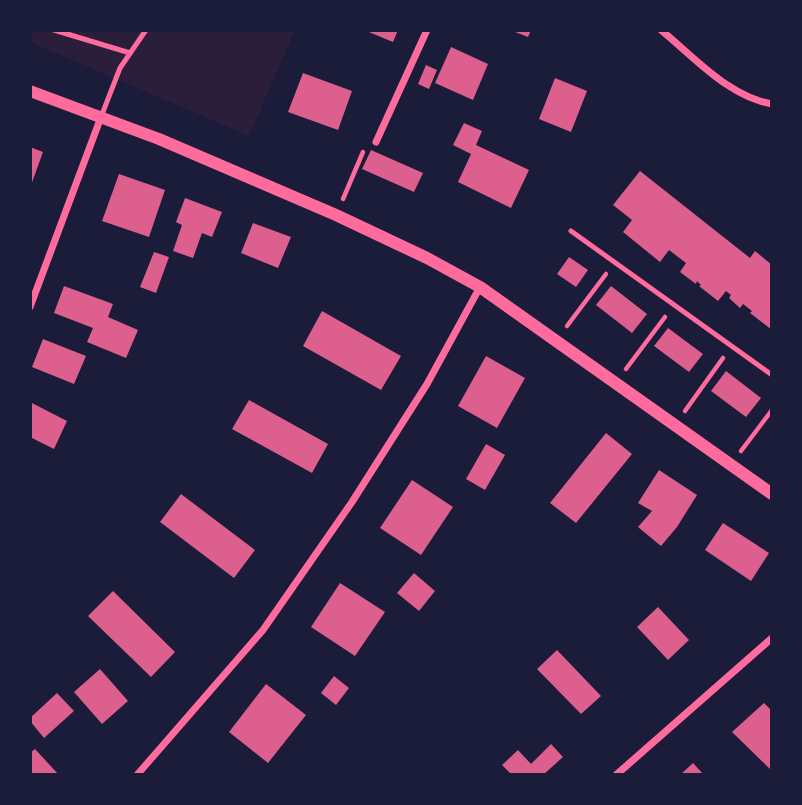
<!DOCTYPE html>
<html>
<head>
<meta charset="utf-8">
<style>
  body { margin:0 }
  #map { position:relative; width:802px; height:805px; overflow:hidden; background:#1b1b3a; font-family:"Varela Round",sans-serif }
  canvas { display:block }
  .frame { position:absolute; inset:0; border:32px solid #1b1b3a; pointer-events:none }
</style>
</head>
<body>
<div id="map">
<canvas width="802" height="805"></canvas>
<div class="frame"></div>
</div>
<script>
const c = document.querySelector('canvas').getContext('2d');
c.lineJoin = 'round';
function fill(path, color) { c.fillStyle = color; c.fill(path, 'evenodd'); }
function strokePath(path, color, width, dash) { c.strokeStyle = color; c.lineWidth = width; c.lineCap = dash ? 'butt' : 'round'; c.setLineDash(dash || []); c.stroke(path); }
fill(new Path2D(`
  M30 30H295L249 136 30 42Z`), '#2a1e3b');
fill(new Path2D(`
  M364 30H398L393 42Z
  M510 30H531L528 37Z
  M451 47 488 64 473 100 435 83Z
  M426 65 437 70 429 89 418 84Z
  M303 73 352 91 338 130 288 112Z
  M555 78 587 91 571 132 539 119Z
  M464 123 482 131 476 145 529 170 511 208 458 182 471 154 453 145Z
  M30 147 43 152 30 188Z
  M371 150 423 173 414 192 362 169Z
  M640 171 750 258 755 251 772 265V330L750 313 752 311 743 304 740 308 729 298 731 295 726 291 718 301 699 286 701 285 697 281 696 284 680 272 686 263 669 250 660 262 623 232 632 220 613 205Z
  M119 174 165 190 149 237 102 221Z
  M185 198 222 212 212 237 202 233 193 258 173 251 182 225 176 222Z
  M253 223 291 237 278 268 241 253Z
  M154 252 169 257 156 293 140 287Z
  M569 257 588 270 576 287 557 274Z
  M64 286 113 304 108 317 138 330 126 358 87 342 93 328 54 313Z
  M611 286 647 314 632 333 596 305Z
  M322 311 401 356 381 390 303 346Z
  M668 328 703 354 689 372 654 346Z
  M43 339 86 356 74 384 32 367Z
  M486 356 525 378 497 428 458 406Z
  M726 371 761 398 746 417 711 391Z
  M249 400 328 444 312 473 232 429Z
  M30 402 67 421 54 449 30 437Z
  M606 433 632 454 576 523 550 503Z
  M486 444 505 455 485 490 466 479Z
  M659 470 697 495 677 527 661 546 638 527 652 511 638 503Z
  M412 480 453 507 421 555 380 528Z
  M181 494 255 550 234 578 160 522Z
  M723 523 769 553 751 581 705 550Z
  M414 573 435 591 419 611 397 593Z
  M340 583 385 612 355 656 311 627Z
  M113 591 175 652 151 677 88 616Z
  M658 607 689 640 668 660 637 627Z
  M557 650 601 696 581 714 537 669Z
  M100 669 128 701 102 724 74 692Z
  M334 676 349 688 336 705 321 693Z
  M266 684 306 715 268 763 229 732Z
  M57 693 74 711 44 738 30 721V718Z
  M764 703 772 711V771L732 732Z
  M551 744 563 757 543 775H512L502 765 518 750 531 764Z
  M35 749 59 775H30V753Z
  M693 763 704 775H680Z`), '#dd5f8e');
strokePath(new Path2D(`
  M343 199 363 152
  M567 326 606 274
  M626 369 665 317
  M685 411 723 358
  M741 451 772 410`), '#ff6b9d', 4.5);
strokePath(new Path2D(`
  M54 30 130 53
  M101 117 120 68 146 30
  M571 231 772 375`), '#ff6b9d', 5);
strokePath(new Path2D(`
  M661 30C694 57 729 97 772 104
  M376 142 427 30
  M30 307 101 117
  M137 775 263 630 352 502 427 384 480 287
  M616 775 772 638`), '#ff6b9d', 7);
strokePath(new Path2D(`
  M30 91 159 139 336 215 427 258 480 287 772 494`), '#ff6b9d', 12);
</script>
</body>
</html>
